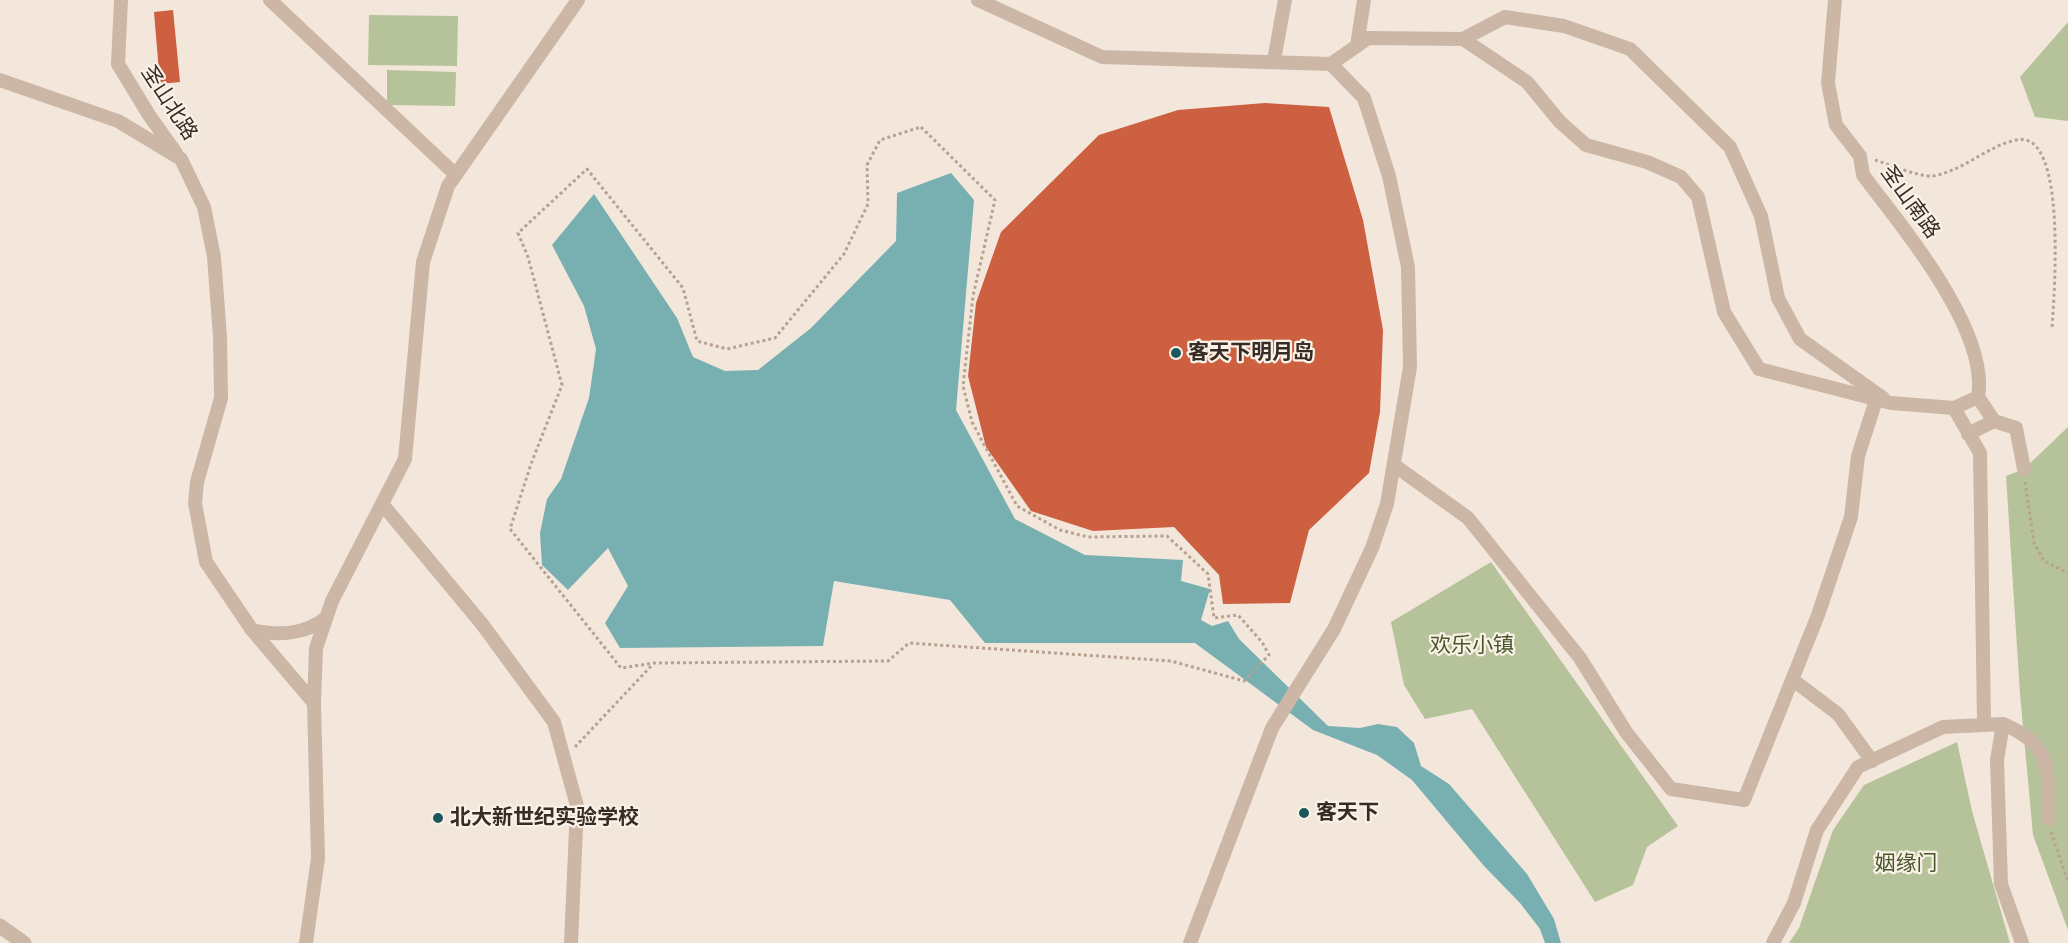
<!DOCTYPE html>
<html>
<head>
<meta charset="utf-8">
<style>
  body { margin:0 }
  canvas { display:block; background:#f3e7db }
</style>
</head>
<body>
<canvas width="2068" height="943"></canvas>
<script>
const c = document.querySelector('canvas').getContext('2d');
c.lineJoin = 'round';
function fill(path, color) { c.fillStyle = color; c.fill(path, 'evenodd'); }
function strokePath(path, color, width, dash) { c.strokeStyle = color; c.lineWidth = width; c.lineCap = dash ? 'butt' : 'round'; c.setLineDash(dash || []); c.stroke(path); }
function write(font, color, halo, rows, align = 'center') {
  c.font = font + ' "Alegreya Sans","Noto Sans SC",sans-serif'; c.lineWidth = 4.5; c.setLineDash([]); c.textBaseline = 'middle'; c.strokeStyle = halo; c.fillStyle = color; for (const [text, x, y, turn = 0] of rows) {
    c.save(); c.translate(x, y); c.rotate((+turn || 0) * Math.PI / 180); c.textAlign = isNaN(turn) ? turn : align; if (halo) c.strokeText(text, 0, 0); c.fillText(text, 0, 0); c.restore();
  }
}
fill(new Path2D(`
  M369 15 458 16 457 66 368 65Z
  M2068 22V121L2035 117 2020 77Z
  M387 70 456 72 455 106 387 105Z
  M2068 427V930L2033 835 2020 694 2006 476 2024 469Z
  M1491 562 1678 826 1647 847 1633 885 1595 902 1472 709 1425 719 1404 685 1391 622Z
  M1957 742 1972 811 2010 943H1789L1799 928 1833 830 1864 785Z`), '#b6c39a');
fill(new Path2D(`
  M951 173 974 200 956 410 1015 519 1085 555 1183 560 1181 581 1210 589 1201 620 1212 626 1228 621 1239 639 1328 726 1360 728 1378 724 1397 727 1414 743 1421 766 1449 784 1527 874 1554 919 1561 943H1545L1540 929 1520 903 1484 866 1412 780 1377 755 1313 730 1195 643H985L950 600 834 581 823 646 620 648 605 623 628 586 608 548 568 590 542 565 540 533 547 499 561 479 589 398 596 349 584 306 552 245 594 194 677 318 693 357 725 371 758 370 811 328 896 241 897 193Z`), '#78b0b2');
fill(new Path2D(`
  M173 10 180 82 160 84 154 12Z
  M1265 103 1329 107 1363 220 1383 330 1380 412 1369 473 1309 530 1290 603 1223 604 1219 575 1174 527 1093 531 1031 511 986 447 968 376 976 303 1001 232 1099 135 1178 110Z`), '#cc6040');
strokePath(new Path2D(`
  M921 127 995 200 973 296 963 386 972 422 1017 506 1060 530 1088 537 1167 536 1208 574 1214 618 1238 615 1262 642 1269 655 1244 681 1171 661 909 643 888 661 654 663 621 668 510 529 531 464 562 385 528 257 518 233 587 169 683 288 697 341 727 349 775 338 844 254 868 204 867 165 880 140Z
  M1875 160C1888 164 1919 177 1932 176 1962 172 1987 146 2016 140 2068 128 2054 295 2052 328
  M2025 482 2034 543 2044 561 2068 573
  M575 747 653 664
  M2051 832 2068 882`), '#b8a190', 3, [3, 3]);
strokePath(new Path2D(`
  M121 0 118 64 149 115 176 153
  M270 0 456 175
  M978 0 1102 57 1331 64 1368 38 1463 39 1527 82 1560 122 1586 145 1647 162 1681 177 1698 197 1724 312 1759 369 1891 403 1954 408 1980 453 1984 723
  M1835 0 1828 83 1836 125 1860 156 1863 175C1901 226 1990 330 1978 397L1954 408
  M1463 39 1505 17 1564 26 1630 49 1730 147 1761 216 1778 298 1800 339 1883 398
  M1357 46 1364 0
  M1274 60 1285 0
  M0 80 118 121 181 159 204 207 214 257 220 337 221 398 197 482 195 503 206 562 252 630 314 703
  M1994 421 2016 428 2024 469
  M1968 434 1994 421 1978 397
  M1394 465 1468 518 1580 658 1626 732 1671 789 1744 800 1818 615 1851 517 1858 456 1876 400
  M383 505 482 624 554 722 577 806 571 943
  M252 630C279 636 304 635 326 618
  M1793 680 1838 714 1872 761
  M306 943 318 858 314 703 316 648 332 601 405 459 423 262 448 186 578 0
  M1190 943 1272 728 1334 629 1372 548 1387 504 1410 367 1408 267 1389 176 1364 98 1331 64
  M1773 943 1794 903 1817 830 1858 767 1943 727 2003 724
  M2022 943 2001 884 1997 760 2003 724C2053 745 2048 770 2049 819`), '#ccb7a6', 14);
strokePath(new Path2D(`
  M0 926 24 943`), '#ccb7a6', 15);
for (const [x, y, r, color] of [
  [1176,353,6,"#1b585b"],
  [1304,813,6,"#1b585b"],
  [438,818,6,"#1b585b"]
]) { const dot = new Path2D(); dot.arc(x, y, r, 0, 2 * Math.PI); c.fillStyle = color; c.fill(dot); strokePath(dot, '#faf1e7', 2); }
write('21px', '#382c27', '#faf1e7', [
  ["圣山北路",169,103,57],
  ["圣山南路",1910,202,54]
]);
write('bold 21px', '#382c27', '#faf1e7', [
  ["客天下明月岛",1188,353],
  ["客天下",1316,813],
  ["北大新世纪实验学校",450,818]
], 'left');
write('21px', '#47572a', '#faf1e7', [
  ["欢乐小镇",1472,646],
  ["姻缘门",1906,864]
]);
</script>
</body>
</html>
